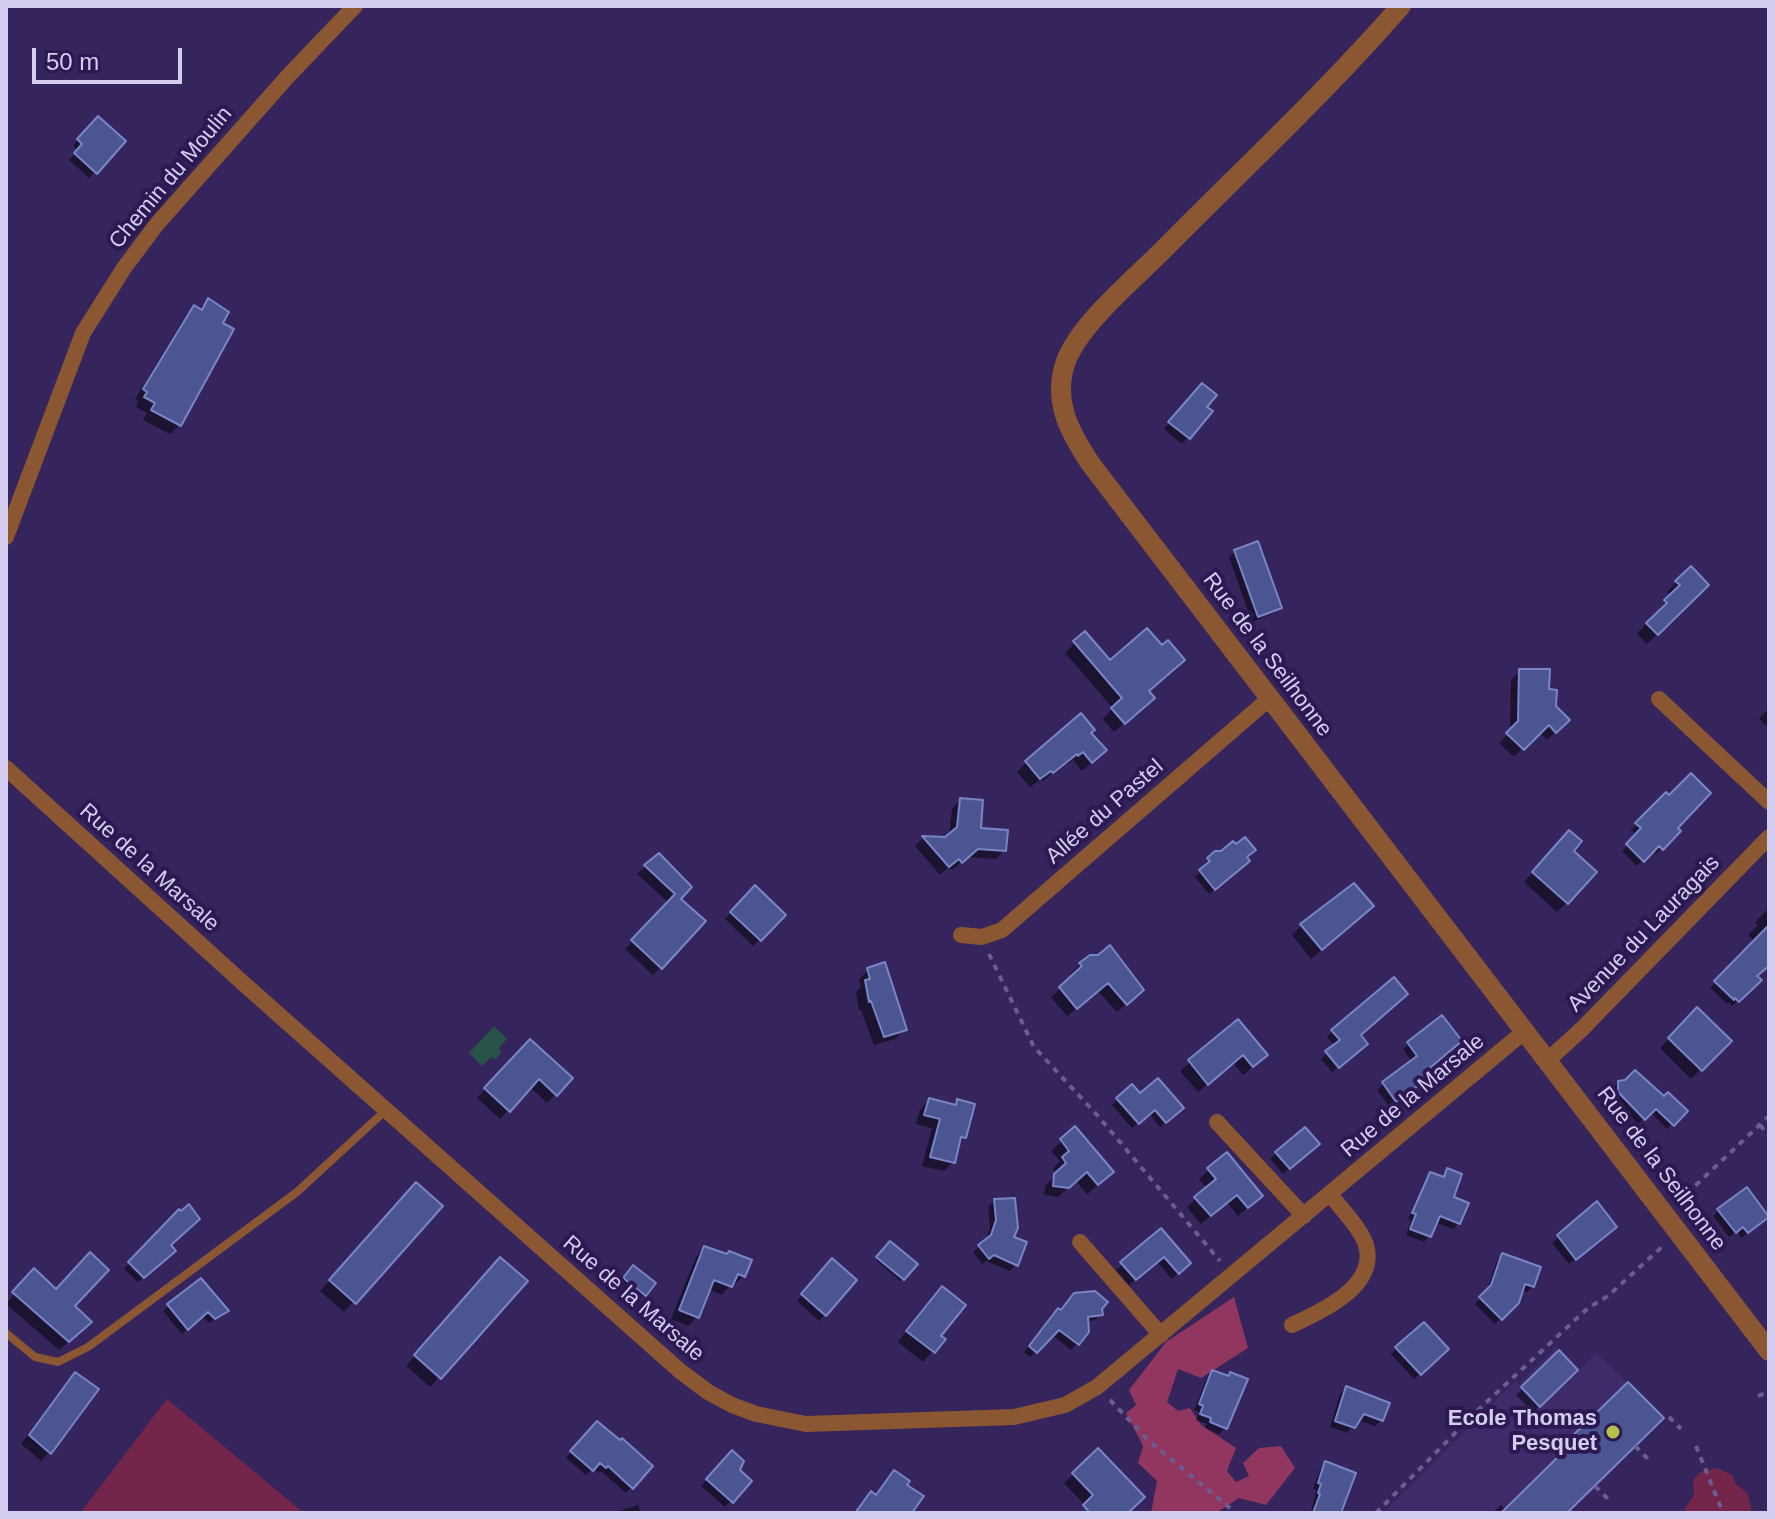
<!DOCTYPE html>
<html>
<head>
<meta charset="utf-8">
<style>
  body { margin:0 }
  #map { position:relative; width:1775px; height:1519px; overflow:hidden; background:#36245d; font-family:Arial,sans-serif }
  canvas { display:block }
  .frame { position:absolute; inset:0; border:8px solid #d4cdf0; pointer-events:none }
  .scale { position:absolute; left:32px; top:48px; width:150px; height:36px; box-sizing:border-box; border:4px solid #d4cdf0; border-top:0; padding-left:10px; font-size:24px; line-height:28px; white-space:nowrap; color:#d4cdf0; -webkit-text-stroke:6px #2d1951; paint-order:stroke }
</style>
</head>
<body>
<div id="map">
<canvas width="1775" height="1519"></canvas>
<div class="frame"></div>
<div class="scale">50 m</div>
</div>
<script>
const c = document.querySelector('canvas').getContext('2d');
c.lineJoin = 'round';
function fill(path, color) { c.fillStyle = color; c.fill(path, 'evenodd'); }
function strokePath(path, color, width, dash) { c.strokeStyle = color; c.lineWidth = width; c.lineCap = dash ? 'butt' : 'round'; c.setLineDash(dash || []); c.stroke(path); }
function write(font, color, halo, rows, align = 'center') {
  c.font = font + ' Arial,sans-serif'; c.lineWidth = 8; c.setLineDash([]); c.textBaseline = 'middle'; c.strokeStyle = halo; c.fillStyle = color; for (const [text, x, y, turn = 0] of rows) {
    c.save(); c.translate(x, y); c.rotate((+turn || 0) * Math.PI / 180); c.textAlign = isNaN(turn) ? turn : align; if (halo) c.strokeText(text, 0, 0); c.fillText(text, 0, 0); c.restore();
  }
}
fill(new Path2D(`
  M1556 1347 1578 1370 1597 1353 1664 1418 1572 1508 1576 1513H1383L1515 1381 1519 1384Z`), '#3f2a6a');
fill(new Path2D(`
  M167 1399 304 1513H80Z
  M1717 1468 1732 1475 1736 1484 1748 1494 1752 1513H1682L1694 1495 1693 1480 1701 1472Z`), '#732649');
fill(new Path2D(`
  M1234 1297 1248 1348 1201 1378 1178 1369 1167 1402 1178 1411 1190 1408 1201 1425 1236 1448 1227 1471 1236 1482 1249 1476 1243 1463 1259 1448 1281 1446 1295 1468 1266 1505 1239 1498 1216 1513H1151L1157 1481 1138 1463 1143 1446 1126 1413 1136 1405 1129 1390 1166 1342Z`), '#90365f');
fill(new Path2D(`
  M494 1026 507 1039 499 1048 502 1052 495 1060 491 1057 482 1066 469 1053Z`), '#275348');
fill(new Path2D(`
  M98 119 123 141 89 178 69 160 78 151 73 146Z
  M208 301 179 425 170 434 143 420 147 413 136 407 138 402 135 399 185 317 194 307 199 310Z
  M1196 391 1204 407 1210 412 1182 444 1164 429Z
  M1235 552 1280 608 1274 613 1252 622 1229 557Z
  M1690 568 1706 585 1647 644 1637 634 1671 596 1667 592Z
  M1075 643 1147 692 1143 707 1114 732 1103 719 1113 708 1065 653Z
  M1520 671 1547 691 1554 707 1567 720 1547 740 1539 732 1514 757 1499 743 1510 732 1511 680Z
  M1769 709V728L1759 719Z
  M1089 733 1095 760 1082 771 1073 760 1068 764 1066 762 1043 781 1041 779 1030 787 1017 772 1026 763Z
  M1666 795 1675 828 1678 831 1656 854 1653 850 1637 866 1622 851 1637 835 1631 830Z
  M960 800 978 830 1004 850 996 859 967 857 952 870 949 867 940 875 915 846 923 838 946 839 949 836 952 809Z
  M1560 842 1571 851 1567 902 1557 912 1524 882Z
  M1216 853 1245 858 1242 866 1209 894 1195 877 1205 867 1203 865Z
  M659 856 678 899 704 922 653 975 625 949 669 903 637 874Z
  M755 888 783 916 753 946 725 919Z
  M1769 908V953L1753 970 1759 979 1732 1006 1728 1002 1727 1004 1710 988 1755 942 1748 935 1758 925 1755 922Z
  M1361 916 1311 959 1292 935 1301 926Z
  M1080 964 1132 999 1117 1012 1098 991 1067 1016 1051 997 1074 976 1071 974Z
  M868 970 904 1029 895 1039 874 1045 861 1010H859L856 992 861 987 859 980Z
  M1697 1010 1729 1041 1691 1079 1660 1048Z
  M1441 1017 1418 1086 1390 1107 1377 1090 1412 1062 1403 1049Z
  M1238 1022 1257 1063 1243 1075 1233 1063 1198 1092 1180 1071Z
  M1333 1031 1358 1035 1360 1049 1332 1072 1321 1059 1335 1046 1327 1037Z
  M530 1041 571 1078 547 1103 530 1087 500 1119 477 1098Z
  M1618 1082 1664 1098 1685 1111 1667 1129 1650 1112 1638 1124 1613 1098V1088Z
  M1132 1086 1140 1095 1176 1114 1160 1127 1149 1113 1132 1128 1112 1105Z
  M929 1100 953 1106 958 1102 964 1137 958 1144 953 1162 944 1171 922 1166 932 1128 916 1124 920 1110Z
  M1075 1129 1101 1182 1087 1194 1076 1181 1058 1197 1044 1195 1045 1186 1057 1174 1053 1169 1060 1161 1051 1151Z
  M1311 1149 1283 1174 1270 1159 1276 1153Z
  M1226 1155 1251 1205 1238 1216 1227 1202 1201 1224 1187 1207 1207 1188 1199 1179Z
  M1448 1170 1458 1223 1453 1229 1435 1222 1429 1236 1424 1242 1406 1235 1411 1220 1408 1219 1425 1180 1431 1174 1441 1178Z
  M406 1194 440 1206 344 1312 320 1291Z
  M994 1201 1012 1239 1016 1264 1010 1271 986 1261 982 1264 973 1252 986 1241 990 1228 988 1207Z
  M1596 1204 1609 1233 1569 1264 1552 1243Z
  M1719 1210 1761 1223 1741 1238 1737 1231 1729 1237 1713 1216Z
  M179 1212 167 1257 138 1282 124 1269Z
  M1161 1231 1182 1269 1172 1279 1157 1262 1129 1285 1116 1270Z
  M890 1243 915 1264 900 1281 876 1260Z
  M704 1248 744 1276 735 1284 732 1283 722 1295 708 1289 697 1317 688 1326 671 1319 696 1257Z
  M1503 1256 1533 1286 1527 1292 1521 1290 1517 1302 1495 1324 1475 1304 1486 1293 1497 1261Z
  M833 1261 855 1281 819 1321 797 1301Z
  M633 1268 653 1283 642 1297 622 1282Z
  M490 1269 439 1377 430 1387 406 1366Z
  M34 1271 72 1306 80 1332 59 1350 6 1304Z
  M932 1298 938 1336 943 1340 923 1362 898 1342Z
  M169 1306 227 1311 209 1323 202 1316 182 1334 163 1311Z
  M1100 1308 1101 1314 1095 1320 1086 1322 1087 1332 1071 1350 1052 1335 1030 1357 1024 1352 1052 1317 1060 1312Z
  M1424 1324 1446 1349 1414 1379 1391 1354Z
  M1559 1353 1575 1370 1533 1412 1516 1395Z
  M1213 1372 1227 1377 1231 1374 1225 1428 1219 1434 1205 1428 1207 1424 1196 1420 1199 1412 1194 1410 1207 1378Z
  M67 1383 50 1452 41 1461 21 1444Z
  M1628 1384 1564 1513H1492L1501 1505 1506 1510 1560 1457 1557 1454Z
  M1346 1388 1381 1420 1375 1426 1358 1420 1347 1433 1330 1427 1340 1394Z
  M591 1430 632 1487 626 1493 601 1471 599 1473 593 1468 586 1475 566 1458Z
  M1098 1451 1126 1513H1092L1064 1483Z
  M732 1453 737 1470 749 1481 725 1507 701 1486Z
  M1326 1464 1338 1513H1311L1316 1490 1313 1489 1320 1470Z
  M638 1505 641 1513H613Z`), '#0007');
const building = new Path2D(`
  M98 116 126 141 97 174 74 153 82 144 77 139Z
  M208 298 229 312 223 323 234 329 181 426 151 410 155 403 144 397 147 392 143 389 194 305 202 310Z
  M1202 383 1217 395 1207 407 1213 411 1190 439 1168 422Z
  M1258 541 1282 608 1258 617 1234 550Z
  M1691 566 1709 585 1658 635 1646 623 1667 603 1664 600 1680 585 1675 581Z
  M1147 628 1162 645 1168 640 1185 660 1149 691 1155 698 1125 724 1111 708 1122 698 1073 641 1085 631 1110 660Z
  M1519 669H1550L1549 689 1557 690 1556 706 1570 720 1556 733 1549 725 1524 750 1506 733 1518 721Z
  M1081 713 1095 730 1091 733 1107 750 1092 763 1083 752 1078 756 1077 754 1053 773 1051 771 1040 779 1025 761Z
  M1691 773 1711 793 1678 828 1681 831 1663 850 1659 846 1644 862 1626 844 1641 828 1635 823 1666 792 1669 795Z
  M960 798 983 800 981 828 1008 830 1006 851 978 849 962 863 959 859 949 867 922 836 945 837 957 827Z
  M1569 830 1582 841 1574 851 1597 872 1568 904 1532 872Z
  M1245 837 1256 850 1247 857 1250 861 1215 890 1199 870 1210 861 1207 858 1215 851H1221L1233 841 1236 844Z
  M659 853 692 887 681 899 706 921 662 969 631 940 675 894 644 865Z
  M1354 883 1374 906 1322 950 1300 924Z
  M755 885 786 915 761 941 730 912Z
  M1769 925V966L1757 976 1762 980 1739 1002 1735 998 1734 1000 1714 981Z
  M1110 945 1144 990 1127 1005 1108 983 1077 1009 1059 987 1082 966 1079 963 1090 955H1098Z
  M885 962 907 1030 884 1037 871 1001 869 1002 865 980 870 979 867 968Z
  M1394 977 1408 994 1361 1035 1368 1044 1339 1068 1325 1051 1340 1040 1331 1030Z
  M1697 1007 1732 1041 1702 1071 1668 1038Z
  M1442 1015 1462 1041 1425 1072 1423 1075 1426 1080 1396 1102 1382 1082 1417 1056 1407 1042Z
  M1238 1019 1268 1055 1253 1067 1243 1055 1208 1085 1188 1060Z
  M530 1039 573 1078 557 1096 539 1079 510 1112 484 1088Z
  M1635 1070 1664 1096 1668 1092 1688 1111 1674 1126 1656 1109 1645 1120 1618 1092V1081L1625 1080Z
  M1158 1078 1184 1108 1166 1123 1155 1110 1139 1124 1116 1098 1132 1084 1140 1093Z
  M929 1098 956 1105 957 1099 975 1104 966 1138 961 1137 955 1163 930 1157 940 1119 924 1115Z
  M1075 1126 1114 1172 1098 1185 1087 1172 1069 1188 1053 1186 1054 1174 1066 1163 1062 1157 1069 1151 1060 1139Z
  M1305 1127 1320 1144 1290 1169 1275 1152Z
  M1227 1152 1263 1196 1248 1208 1237 1195 1211 1216 1194 1197 1216 1179 1207 1168Z
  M1447 1168 1462 1174 1454 1197 1469 1203 1460 1224 1440 1216 1431 1237 1410 1229 1416 1214 1412 1213 1430 1172 1444 1177Z
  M416 1182 443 1206 356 1304 329 1280Z
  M1747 1187 1769 1217 1748 1233 1743 1227 1736 1233 1717 1209Z
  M1015 1198 1018 1228 1014 1237 1027 1242 1018 1266 994 1255 989 1259 978 1245 991 1235 996 1220 994 1199Z
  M1597 1201 1617 1227 1576 1260 1557 1235Z
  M189 1204 200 1219 171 1245 176 1251 144 1278 128 1262 179 1209 181 1211Z
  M1161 1228 1191 1263 1179 1274 1164 1257 1136 1280 1120 1262Z
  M890 1241 918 1264 904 1280 876 1257Z
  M704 1246 727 1254 729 1251 752 1260 745 1277 738 1274 732 1287 714 1280 699 1318 679 1310Z
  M90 1252 109 1270 75 1306 92 1322 69 1342 12 1292 34 1268 56 1289Z
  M1502 1253 1541 1267 1534 1287 1525 1284 1519 1303 1502 1320 1479 1297 1491 1285Z
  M500 1257 528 1281 441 1379 414 1355Z
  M832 1258 857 1280 826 1316 801 1294Z
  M633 1265 656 1283 646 1296 623 1278Z
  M201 1278 229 1311 215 1319 208 1312 188 1330 167 1304Z
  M942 1286 966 1305 941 1336 946 1339 935 1353 906 1331Z
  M1095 1291 1108 1302 1102 1309 1103 1315 1088 1317 1089 1332 1079 1345 1059 1330 1037 1353 1029 1346 1058 1308 1061 1310 1074 1293Z
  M1424 1322 1449 1349 1421 1375 1395 1347Z
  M1559 1350 1578 1370 1540 1407 1521 1387Z
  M1212 1370 1229 1376 1230 1372 1248 1379 1227 1429 1210 1422 1211 1418 1200 1414 1203 1406 1199 1404Z
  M75 1372 99 1389 51 1454 29 1435Z
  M1628 1382 1664 1418 1567 1513H1501L1565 1450 1561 1447Z
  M1346 1386 1390 1403 1383 1421 1364 1414 1355 1428 1335 1421Z
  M597 1421 620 1440 622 1438 653 1466 633 1489 608 1466 606 1468 600 1463 593 1471 570 1451Z
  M1098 1448 1145 1497 1128 1513H1090L1083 1505 1093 1495 1072 1473Z
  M732 1450 744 1461 740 1470 752 1481 733 1503 706 1479Z
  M1325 1461 1356 1473 1341 1513H1313L1320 1494 1318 1493 1321 1484 1318 1483Z
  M894 1470 910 1481 907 1485 924 1496 912 1513H855L871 1491 876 1495Z`);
fill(building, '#4b5591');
strokePath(building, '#7985c6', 2);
strokePath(new Path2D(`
  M989 954 1034 1047 1098 1116 1220 1261
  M1760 1125 1769 1136
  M1678 1202 1769 1116
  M1758 1396 1769 1392
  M1110 1400 1149 1441 1236 1513
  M1669 1417 1681 1429
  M1635 1446 1649 1460
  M1696 1446 1723 1513
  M1595 1486 1609 1500
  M1376 1513 1477 1411 1588 1308 1608 1296 1664 1245`), '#6b5d8f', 4, [6, 6]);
strokePath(new Path2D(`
  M6 1333 35 1357 58 1362 88 1347 297 1192 386 1110`), '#8a5732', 8);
strokePath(new Path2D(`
  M6 537 83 333 124 268 157 224 289 75 355 6
  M1659 699 1769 802
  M6 768 243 983 680 1371 708 1392 732 1405 756 1414 806 1424 1014 1417 1065 1405 1097 1387 1525 1031
  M961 935 982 937 1002 930 1270 698
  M1548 1060 1582 1029 1769 837
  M1217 1122 1304 1216
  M1080 1242 1161 1335
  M1292 1325C1320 1312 1378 1287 1366 1245 1360 1227 1341 1209 1330 1194`), '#8a5732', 16);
strokePath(new Path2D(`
  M1401 6C1326 92 1242 170 1162 251 1134 279 1080 324 1066 361 1052 400 1069 431 1090 463L1769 1351`), '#8a5732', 20);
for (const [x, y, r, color] of [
  [1613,1432,8,"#b5c24a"]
]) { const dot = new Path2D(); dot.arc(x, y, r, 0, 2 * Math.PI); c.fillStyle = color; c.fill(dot); strokePath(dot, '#2d1951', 3); }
write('22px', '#d4cdf0', '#2d1951', [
  ["Chemin du Moulin",171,178,-50],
  ["Rue de la Seilhonne",1267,655,53],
  ["Allée du Pastel",1105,812,-41],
  ["Rue de la Marsale",149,868,42],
  ["Avenue du Lauragais",1644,934,-46],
  ["Rue de la Marsale",1413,1096,-40],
  ["Rue de la Seilhonne",1661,1169,53],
  ["Rue de la Marsale",633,1299,41]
]);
write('bold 22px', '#d4cdf0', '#2d1951', [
  ["Ecole Thomas",1597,1419],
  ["Pesquet",1597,1444]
], 'right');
</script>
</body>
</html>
